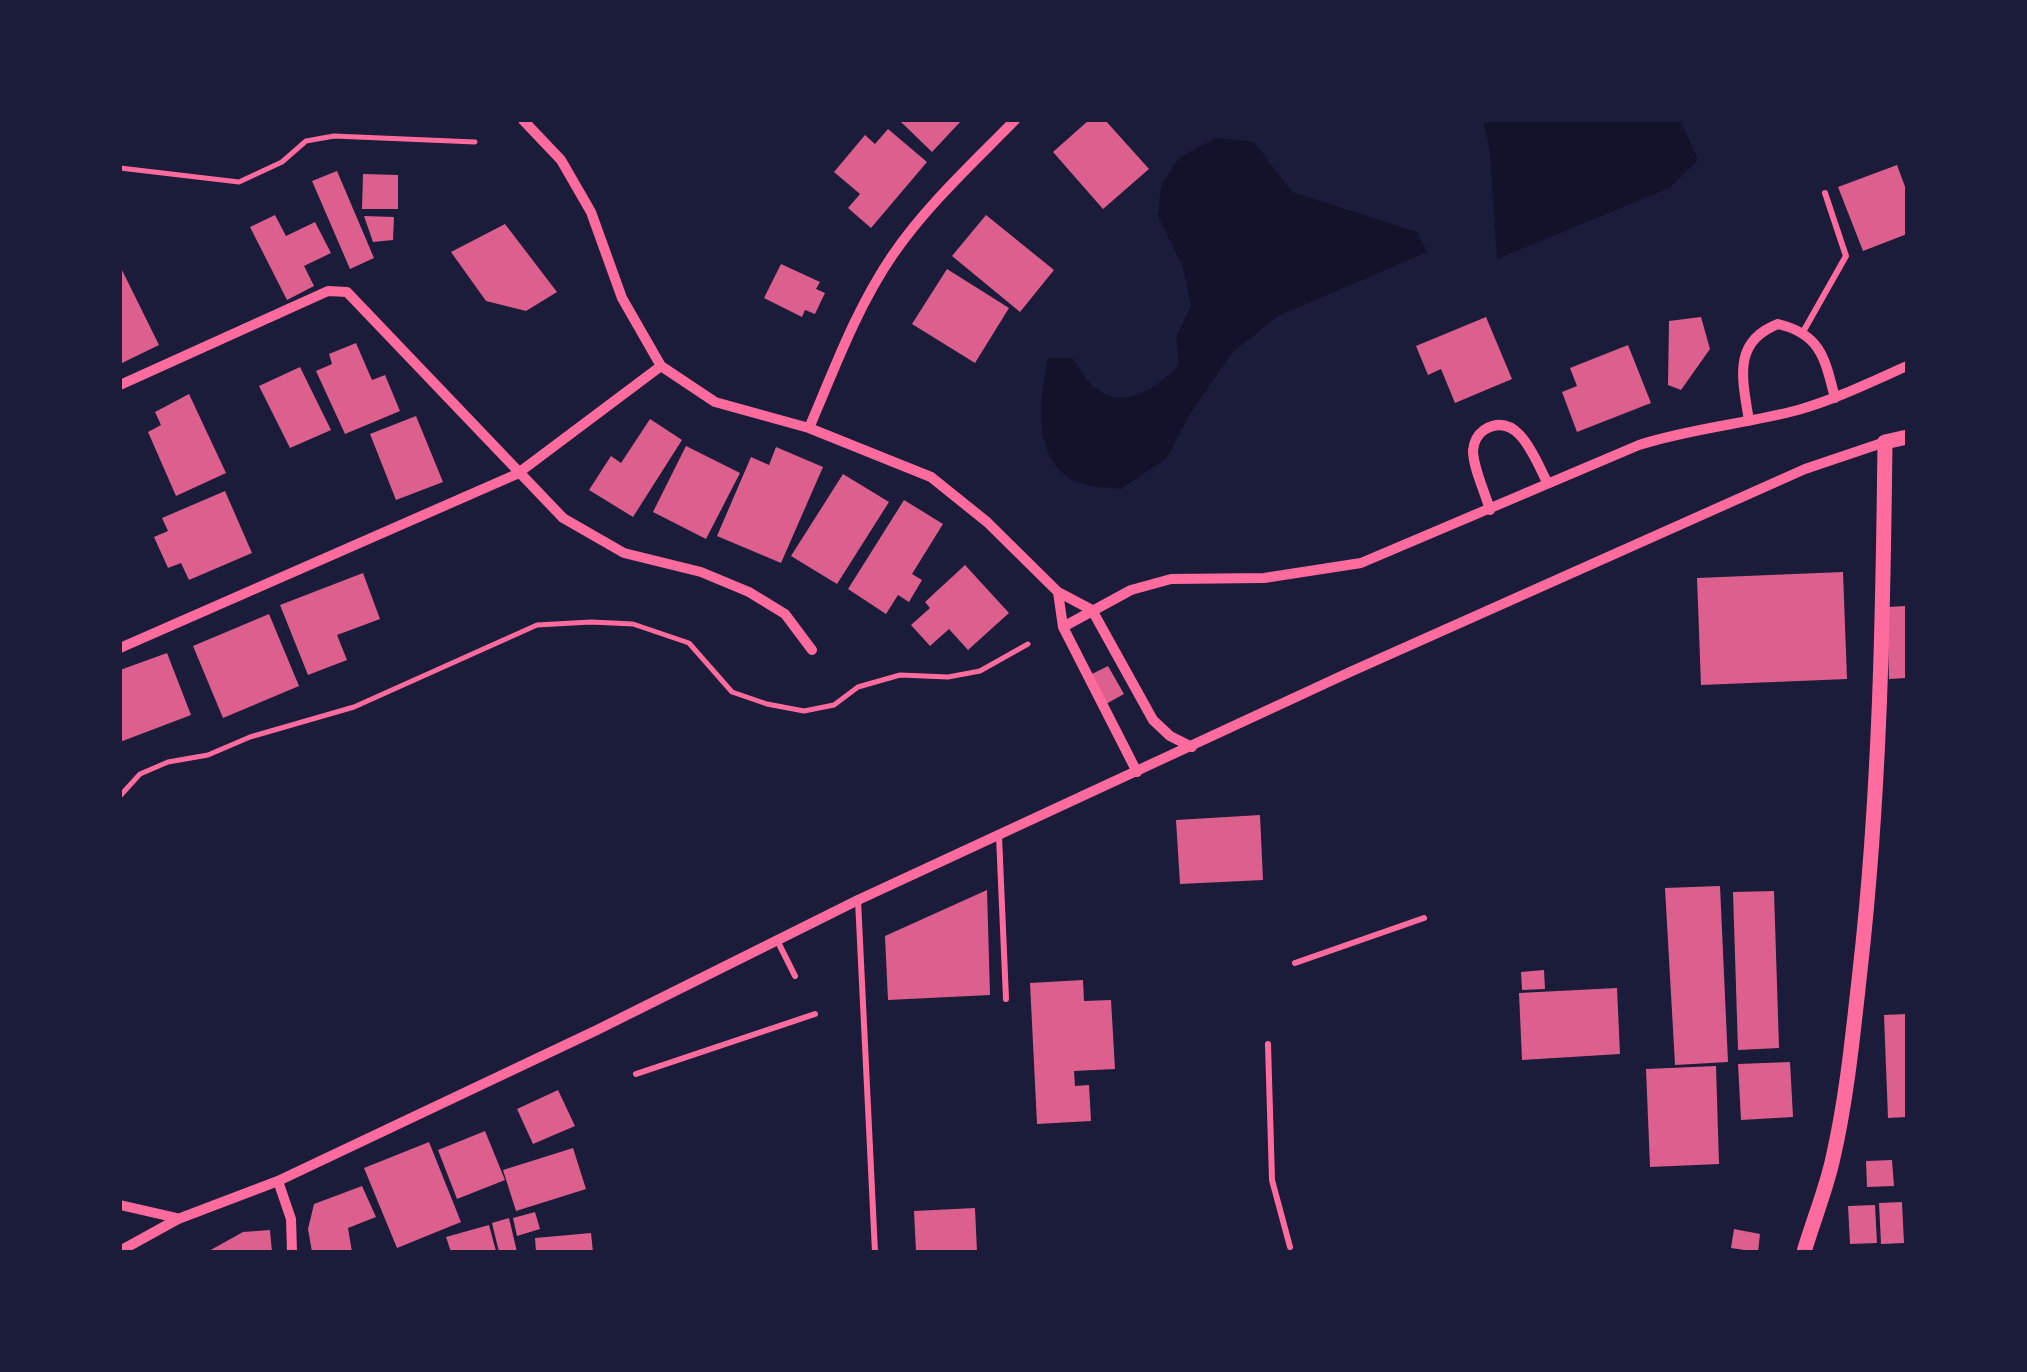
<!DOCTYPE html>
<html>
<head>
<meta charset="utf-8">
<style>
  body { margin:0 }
  #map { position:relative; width:2027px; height:1372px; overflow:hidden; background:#1b1b3a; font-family:Arial,sans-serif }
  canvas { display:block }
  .frame { position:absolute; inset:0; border:122px solid #1b1b3a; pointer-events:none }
</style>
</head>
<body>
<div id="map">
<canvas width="2027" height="1372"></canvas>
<div class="frame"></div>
</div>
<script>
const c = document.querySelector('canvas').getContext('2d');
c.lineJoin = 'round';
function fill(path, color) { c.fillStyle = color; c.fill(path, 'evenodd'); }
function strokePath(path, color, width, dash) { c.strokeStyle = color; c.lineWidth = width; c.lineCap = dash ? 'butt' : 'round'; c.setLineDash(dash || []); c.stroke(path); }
fill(new Path2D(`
  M1483 120H1680L1698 160 1669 188 1497 259 1490 152Z
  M1216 138 1254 142 1292 192 1417 232 1427 252 1278 316 1232 353 1190 414 1167 458 1121 489C1107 487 1086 487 1074 481 1031 457 1040 398 1048 358H1072C1079 367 1088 384 1098 390 1127 410 1160 385 1179 365L1176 338 1191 305 1183 267 1158 216 1161 186 1179 158Z`), '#12122b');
fill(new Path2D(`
  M899 120H962L932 152Z
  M1089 120H1105L1149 169 1103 209 1053 152Z
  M888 129 927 162 871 228 848 208 860 194 834 172 865 135 875 144Z
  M1897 165 1907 192V234L1863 251 1838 187Z
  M337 171 374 258 350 269 312 181Z
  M363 174 398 175V209H362Z
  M275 215 286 236 315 222 331 253 304 266 314 286 287 300 250 227Z
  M986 215 1054 270 1020 312 952 256Z
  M364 216 394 217 393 240 373 242Z
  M505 224 557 292 526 311 486 301 451 252Z
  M781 264 820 282 816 289 825 293 815 314 805 310 802 317 764 298Z
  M120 266 159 345 120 364Z
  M947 269 1009 308 975 363 912 324Z
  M1486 317 1512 379 1455 403 1441 369 1428 375 1416 346Z
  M1701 317 1710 349 1681 390 1668 385 1669 321Z
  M356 343 372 380 385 375 400 411 345 434 316 371 332 364 329 354Z
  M1628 345 1651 403 1577 432 1562 392 1577 386 1570 368Z
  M300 367 331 430 290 448 259 386Z
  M189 394 226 473 176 496 148 432 161 425 155 412Z
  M416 416 443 482 396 500 370 434Z
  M650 419 682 440 633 517 589 490 611 456 621 463Z
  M686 446 740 473 706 539 653 512Z
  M776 447 823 467 781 563 717 536 751 457 769 465Z
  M843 474 889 502 837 584 791 556Z
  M225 491 252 553 189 580 181 563 168 568 154 537 168 531 162 518Z
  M904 500 943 524 912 574 922 580 909 602 898 595 886 614 848 589Z
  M965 565 1009 613 968 650 949 629 930 646 911 625 930 608 925 602Z
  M1843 572 1847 679 1701 685 1697 578Z
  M363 573 380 619 337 635 347 660 308 675 280 605Z
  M1907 606V678L1889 679 1887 607Z
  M269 614 299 686 223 718 193 646Z
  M167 653 191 715 120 742V670Z
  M1108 666 1124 694 1106 704 1090 675Z
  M1260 815 1263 880 1180 884 1176 820Z
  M1720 886 1728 1062 1675 1065 1665 888Z
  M987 890 990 995 888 1000 885 936Z
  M1774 891 1779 1048 1738 1050 1733 892Z
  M1544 970 1545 989 1522 990 1521 972Z
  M1083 980 1084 1001 1111 1000 1115 1069 1074 1071 1075 1086 1089 1085 1091 1121 1037 1124 1030 983Z
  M1617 988 1620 1054 1522 1060 1519 993Z
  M1907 1014V1117L1888 1118 1884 1015Z
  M1790 1062 1793 1117 1741 1120 1738 1064Z
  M1716 1066 1719 1164 1650 1167 1646 1069Z
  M558 1090 575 1126 533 1144 517 1109Z
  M485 1131 505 1180 457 1199 438 1150Z
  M429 1142 461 1222 397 1248 364 1168Z
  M573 1148 586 1189 516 1211 503 1170Z
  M1892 1160 1894 1186 1867 1187 1866 1161Z
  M362 1186 376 1217 348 1228 352 1252H312L308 1229 314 1204Z
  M1902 1202 1904 1243 1881 1244 1879 1203Z
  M1875 1205 1877 1243 1850 1244 1848 1206Z
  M975 1208 977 1252H916L914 1211Z
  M535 1212 540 1229 517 1236 513 1218Z
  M509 1218 517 1252H499L492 1223Z
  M489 1225 496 1251 451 1252 446 1237Z
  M1734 1229 1760 1234 1758 1252 1731 1248Z
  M270 1230 272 1252H207L243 1232Z
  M591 1233 593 1252H536L535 1238Z`), '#dd5f8e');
strokePath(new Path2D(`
  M120 168 239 182 282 162 306 141 334 136 475 142
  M120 796 140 774 168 762 208 755 250 737 354 707 537 625 591 622 633 624 689 643 732 692 767 704 804 711 834 705 858 687 900 675 948 677 980 671 1028 644`), '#ff6b9d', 5);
strokePath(new Path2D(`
  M1803 332 1846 256 1825 193
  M999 836 1006 999
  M858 900 875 1252
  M778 942 795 976
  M1295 963 1424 918
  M1268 1044 1272 1180 1290 1247
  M636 1074 815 1014`), '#ff6b9d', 6);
strokePath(new Path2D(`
  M523 120 561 160 591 212 622 298 661 366 715 402 809 428 931 477 987 522 1058 592 1092 610 1153 720 1170 736 1192 747
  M120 385 328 291 347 292 563 518 624 553 701 572 749 592 785 614 812 650
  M1749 421C1743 381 1731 342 1778 324 1821 334 1825 359 1835 398
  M809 428C834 370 856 309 892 256 926 206 973 163 1015 120
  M1490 510C1485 492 1473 468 1473 450 1474 441 1477 435 1484 430 1518 409 1535 459 1547 482
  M1058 592 1063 627 1137 772
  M1063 627 1131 590 1171 579 1264 578 1361 563 1639 445C1692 428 1745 424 1798 410 1836 399 1871 382 1907 366
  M120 648 517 474 661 366
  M278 1181 291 1219 292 1252
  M120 1205 177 1218
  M120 1251 178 1219 278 1181 597 1030 858 900 1350 672 1805 469 1885 442`), '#ff6b9d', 10);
strokePath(new Path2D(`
  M1804 1252C1813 1221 1826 1190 1833 1158 1847 1097 1853 1033 1860 971 1880 795 1883 618 1885 442L1907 437`), '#ff6b9d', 15);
</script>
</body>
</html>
